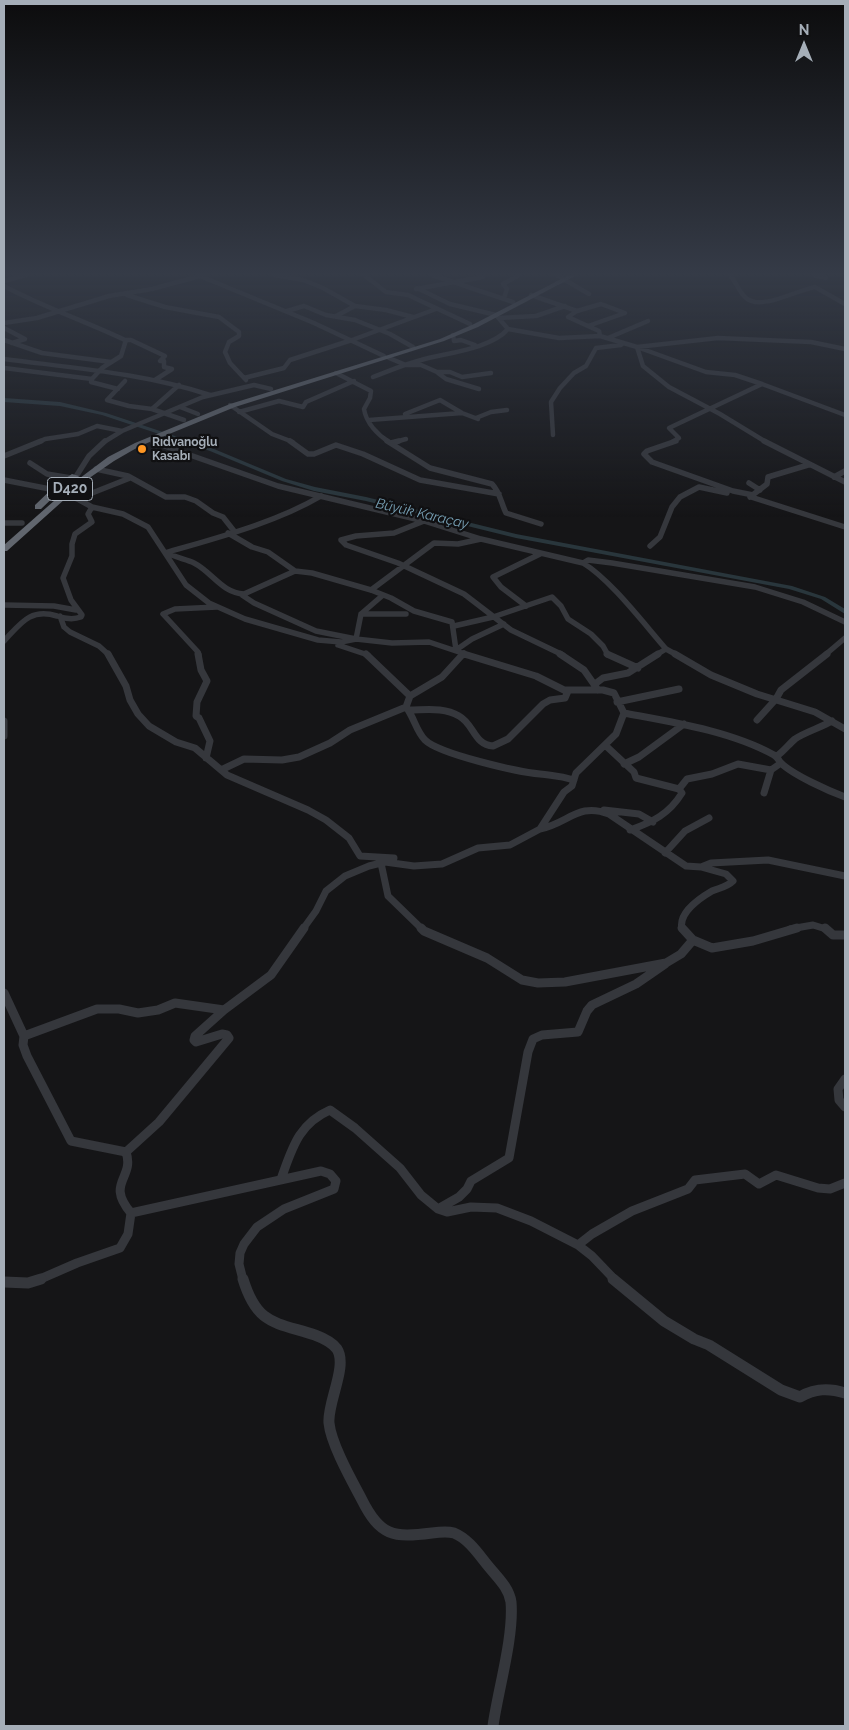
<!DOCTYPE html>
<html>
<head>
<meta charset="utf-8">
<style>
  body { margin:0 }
  #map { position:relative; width:849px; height:1730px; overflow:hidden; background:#151517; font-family:Raleway,sans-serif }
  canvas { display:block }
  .frame { position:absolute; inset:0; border:5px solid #a5aeb8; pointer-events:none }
  .north { position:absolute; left:779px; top:20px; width:50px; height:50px; -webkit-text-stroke:4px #101012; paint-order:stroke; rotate:0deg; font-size:14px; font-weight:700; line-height:20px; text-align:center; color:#a5aeb8 }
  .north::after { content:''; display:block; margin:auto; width:18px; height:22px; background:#a5aeb8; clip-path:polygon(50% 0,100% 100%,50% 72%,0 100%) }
</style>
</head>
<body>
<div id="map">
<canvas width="849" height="1730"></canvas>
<div class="frame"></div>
<div class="north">N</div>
</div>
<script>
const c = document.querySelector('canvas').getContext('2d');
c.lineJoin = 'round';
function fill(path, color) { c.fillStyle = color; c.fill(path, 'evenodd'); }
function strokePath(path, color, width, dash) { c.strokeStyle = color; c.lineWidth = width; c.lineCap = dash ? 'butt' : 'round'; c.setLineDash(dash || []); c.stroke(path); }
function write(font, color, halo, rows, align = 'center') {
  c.font = font + ' Raleway,sans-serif'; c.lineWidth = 4.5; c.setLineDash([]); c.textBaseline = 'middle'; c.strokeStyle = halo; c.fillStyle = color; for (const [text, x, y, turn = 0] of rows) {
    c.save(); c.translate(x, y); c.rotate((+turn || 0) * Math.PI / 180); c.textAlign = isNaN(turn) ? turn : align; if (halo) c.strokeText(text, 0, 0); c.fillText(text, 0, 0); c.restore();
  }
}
fill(new Path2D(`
  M4 398 60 402 106 413 214 449 286 479 315 487 366 497 516 534 792 586 825 597 845 609V614L821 599 789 589 516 538 366 501 314 491 282 481 210 451 102 415 60 406 4 402Z`), '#29363c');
strokePath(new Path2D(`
  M275 275 303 280 323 288 355 306 386 310 413 317
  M364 275 386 292 408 295 470 324
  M432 275 513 302
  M556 275 562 277
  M730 275C736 282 739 292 746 298 761 311 797 290 815 287L845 304
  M814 275 826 278
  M200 276 314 323 384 356
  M4 281 26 275
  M557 283 565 280 589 294
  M4 286C43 307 85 321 125 340H131L165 356 160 361H164V367L172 369 155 380
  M417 288 450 304 496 315 508 329 559 338 600 336 637 347 643 366 669 387 720 414 766 442
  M416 289 483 277
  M127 295 165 307 219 317 239 332V336L229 342 225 352 230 363 246 380
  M531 295 577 311 568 317 599 331 600 336
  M504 298 507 289 503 284 519 275
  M287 311 304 306 326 315 355 320 390 334 413 347
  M577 311 601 304 625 313 588 326
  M336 316 355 306
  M499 318 536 316 565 306
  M4 323 37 318 109 296 152 289 204 275
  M4 328 25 339 12 343
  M453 335 454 341 461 340 475 345
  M608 338 648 321
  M4 340 42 353 111 362
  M389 358 406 365H421L437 372H450L462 377 491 373
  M4 359C73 368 143 373 210 395
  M4 368 92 379 102 368 121 356 126 340
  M336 373 371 391 370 398 364 409C366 423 378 435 389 442
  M438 373 446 379 479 389
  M373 377C389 371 405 364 421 360 446 353 491 349 508 329
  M244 378 284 368 290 360 352 340 436 309
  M92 379 91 382 118 389
  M125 381 107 400 129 406 152 409 184 420
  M762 384 735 375 706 372 637 347 718 338 811 342 845 349
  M230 405 272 434 293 442
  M180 407 198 414
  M152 409 179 385
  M239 412 279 401 303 407 306 402 354 381
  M405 414 440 400 462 413 478 419
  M476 418 491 412 507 410
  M369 420 462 413
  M553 435 551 402 560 388 574 373 586 366 596 348 621 345 622 343
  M39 442 45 439 78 434 97 426 122 431
  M104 442 122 431 203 397 254 385 271 389
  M395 442 406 439
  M672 442 679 438 669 428 762 384 845 415`), '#35373c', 4.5);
strokePath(new Path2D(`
  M290 441 308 454H314L336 445 363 454 420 480 499 494
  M387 441 430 468 492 484C500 492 501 503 506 513L541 524
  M676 441 647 451 644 454 652 462 733 491 753 495
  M764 441 845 482
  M153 442 278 486 424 521 481 539 583 563C610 579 644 624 666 649L677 655
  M391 443 399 441
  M4 456 41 441
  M30 463 47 474 71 478
  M96 469 128 476 166 497H185L196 501 213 513 223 517 234 531
  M77 475 89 456 105 441
  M834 477 845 471
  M4 480 65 492 92 507 123 514 148 527 186 585 209 603 245 619 318 640 341 642 356 639 392 643 429 642 468 655
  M749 483 760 490
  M750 497 767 484 768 477 808 465
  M751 497 845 527
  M77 499 130 478
  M424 521 394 533 356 536 341 540 346 545 398 563 464 594 511 630 563 655
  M4 523H22
  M228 533 252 547 268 552 295 571 312 573 371 590 391 598 414 611 452 622 456 650 472 639 504 624
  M650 546 660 537 672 507 680 497 699 487 727 493
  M165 553C216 538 275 523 321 496
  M168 553C176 558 186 559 194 563 212 572 222 593 244 594L295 571
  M583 563 588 560 612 563 755 587 803 602 845 622
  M371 590 434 543 458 544 481 539
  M242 595 254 603 316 631 356 639 361 614 383 595
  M4 605 54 606 76 610
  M526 606 501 587 493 577 540 554
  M361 614H406
  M60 616 64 627 70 632 99 646 109 655
  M454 626 493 617 552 597 561 606 568 619 591 634 603 646 608 655
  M4 641C21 623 30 608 57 616 66 619 73 620 81 617L82 615 71 600 63 578 72 556V544L75 534 92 522 88 514 92 507
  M338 645 368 655
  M199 655 198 652 163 614 175 609 217 607
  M462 655 464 653
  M656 655 666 649
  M825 655 845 638`), '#35373c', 5.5);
strokePath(new Path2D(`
  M108 654 126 686 130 700 138 714 149 726 176 742 195 748 227 775 308 810 326 820 349 838 360 856 394 858
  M198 654 201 670 207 681 197 702 196 716 199 718 210 741 206 758
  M366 654 410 696
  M463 654 442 677 410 696 406 707C414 717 416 731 425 740 439 754 518 772 540 774 555 776 559 775 574 780
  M464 654 536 676 564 690H603L614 693 624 713C672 722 731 731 774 755 778 757 778 760 781 763 793 775 829 791 845 797
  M560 654 584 670 598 690
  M607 654 638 668
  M675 654 711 675 757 694 815 712 845 729
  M595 684 603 678 628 673 658 654
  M617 702 679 689
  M409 710C426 710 444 707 459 716 474 724 474 745 493 746L508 739 543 704 550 700 565 698 568 691
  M624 713 616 734 576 773 572 786 564 792 540 829C569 823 578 802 609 814L686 866 701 867 711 863 768 860 845 876
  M757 720 776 699 781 690 827 654
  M4 721V736
  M605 745 634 772 636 778 679 789 687 779 712 774 738 764 771 770 781 763
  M777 756C784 751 789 744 795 739 803 733 822 727 832 721
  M624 764 639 757 684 724
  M221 770 244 759 282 760 299 757 330 743 350 730 406 707
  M764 793 771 770
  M604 810 639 814 653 822
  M630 830C653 822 669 814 682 793L679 789
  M665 853 685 831 709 818
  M381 863 388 896 422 929
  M303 929 316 911 326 891 345 876 369 866 385 862 414 866 442 864 478 848 510 845 540 829
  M682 929C678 913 700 898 712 891 719 888 727 887 733 881L726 874 701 867
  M790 929 813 925 826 929`), '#35373c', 7);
strokePath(new Path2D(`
  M421 928 424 931 487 958 522 980 538 983 565 982 666 963 681 954 693 940 682 928
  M825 928 833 935H845
  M693 940 712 948 753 941 797 928
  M4 993 24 1036 23 1045 27 1056 71 1141 126 1152C135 1179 105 1182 131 1213L321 1171 330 1174 336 1181 334 1189 284 1209 257 1227 244 1244 240 1253 239 1264 243 1280
  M24 1036 97 1009H119L138 1013 158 1010 175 1003 224 1010
  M845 1079 838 1089 839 1100 845 1107
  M126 1152 159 1122 229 1038 227 1035 222 1034 196 1042 194 1040 195 1036 224 1010 271 975 304 928
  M281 1179C292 1149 298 1124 330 1110L355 1128 400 1168 421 1195 438 1209 447 1212 471 1207 497 1208 531 1221 578 1245 592 1256 615 1280
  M438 1209 459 1197 467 1189 471 1181 509 1158 528 1052 533 1039 542 1035 578 1032 587 1011 592 1005 636 984 665 964
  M578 1245 592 1234 632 1211 688 1189 695 1180 745 1174 759 1184 776 1175 818 1188 830 1189 845 1183
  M38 1280 77 1263 120 1248 128 1234 131 1213`), '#35373c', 9);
strokePath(new Path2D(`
  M243 1279C257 1325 275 1322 315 1335 323 1338 332 1342 337 1349 348 1366 327 1403 329 1423 331 1444 352 1481 362 1500 380 1536 393 1538 432 1533 439 1532 447 1531 454 1533 469 1539 479 1555 489 1567 498 1578 509 1588 511 1602 514 1637 498 1690 493 1726
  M613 1279 664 1321 694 1339 709 1345 781 1390 800 1397C815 1388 829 1388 845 1393
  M4 1282 28 1283 41 1279`), '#35373c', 11);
fill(new Path2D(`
  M569 275H577L478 327 444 341 235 407 140 446 114 461 85 481 7 551H4V545L80 478 108 457 135 443 230 404 440 339 474 324Z
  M72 474 79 476 63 488 41 509H35V505L57 484Z`), '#61666e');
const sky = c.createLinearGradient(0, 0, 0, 517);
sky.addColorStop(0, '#0c0c0d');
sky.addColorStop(0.53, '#353b47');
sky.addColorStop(1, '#353b4700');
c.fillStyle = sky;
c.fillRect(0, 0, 849, 517);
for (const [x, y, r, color] of [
  [142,449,5,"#ff9724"]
]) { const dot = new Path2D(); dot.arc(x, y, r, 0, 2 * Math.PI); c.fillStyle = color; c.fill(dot); strokePath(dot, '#101012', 2); }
write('bold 12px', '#a5aeb8', '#101012', [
  ["Rıdvanoğlu",152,442],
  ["Kasabı",152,456]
], 'left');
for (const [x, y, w] of [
  [70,489,45]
]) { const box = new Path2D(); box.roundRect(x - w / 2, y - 11.5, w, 23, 4); c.fillStyle = '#101012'; c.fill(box); strokePath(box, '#a5aeb8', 1); }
write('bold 14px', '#a5aeb8', null, [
  ["D420",70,489]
]);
write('italic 14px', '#78a2b7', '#101012', [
  ["Büyük Karaçay",422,514,13]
]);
</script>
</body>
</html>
